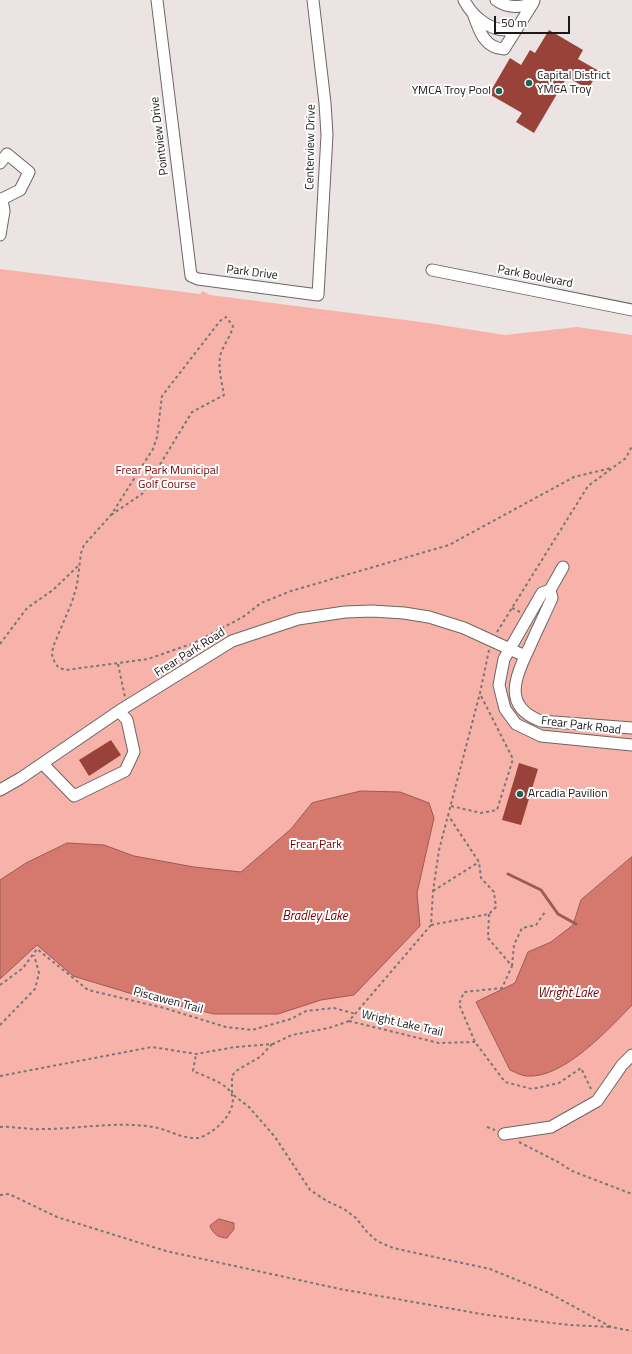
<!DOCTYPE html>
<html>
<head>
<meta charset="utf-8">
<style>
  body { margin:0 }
  #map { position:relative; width:632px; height:1354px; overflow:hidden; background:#ebe4e3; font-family:"Titillium Web",sans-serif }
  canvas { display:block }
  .scale { position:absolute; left:494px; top:16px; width:76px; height:18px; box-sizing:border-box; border:2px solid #1b1818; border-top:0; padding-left:5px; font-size:12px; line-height:14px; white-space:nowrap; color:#1b1818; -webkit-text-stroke:3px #fff; paint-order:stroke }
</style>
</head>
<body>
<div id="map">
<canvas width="632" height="1354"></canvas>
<div class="scale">50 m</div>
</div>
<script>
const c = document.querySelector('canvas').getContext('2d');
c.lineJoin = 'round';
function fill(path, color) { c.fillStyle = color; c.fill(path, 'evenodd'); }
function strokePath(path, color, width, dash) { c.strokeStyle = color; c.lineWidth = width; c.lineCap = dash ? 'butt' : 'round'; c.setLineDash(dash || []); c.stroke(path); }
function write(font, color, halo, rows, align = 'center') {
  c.font = font + ' "Titillium Web",sans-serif'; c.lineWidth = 4; c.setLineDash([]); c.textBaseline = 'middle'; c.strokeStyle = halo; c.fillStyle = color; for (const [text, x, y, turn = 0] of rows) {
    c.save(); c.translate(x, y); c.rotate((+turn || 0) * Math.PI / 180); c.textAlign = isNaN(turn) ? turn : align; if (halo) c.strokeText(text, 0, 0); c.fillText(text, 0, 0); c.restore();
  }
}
fill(new Path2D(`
  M0 269 200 294 203 291 210 295 421 322 505 335 577 327 632 335V1354H0Z`), '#f7b3a9');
const water = new Path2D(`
  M361 791 400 792 429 803 434 818 417 893 420 926 354 995 321 1000 278 1014H214L139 996 73 976 37 945 0 979V880L26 863 67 843 104 845 134 856 194 867 241 872 291 829 312 803Z
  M632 857V1005C609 1029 563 1079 527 1076 522 1076 515 1072 510 1070L476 1002 515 983 528 952 551 942 573 925 581 900Z
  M219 1219 234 1223V1229L227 1238C219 1238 213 1234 210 1226Z`);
fill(water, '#d5786d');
strokePath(water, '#9d5b54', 1);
strokePath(new Path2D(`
  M508 874 541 890 558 914 576 924`), '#9d5b54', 3);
fill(new Path2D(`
  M549 30 583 50 578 59 599 71 588 89 567 77 534 133 516 122 522 113 489 94 510 58 521 65 530 50 535 53Z
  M111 740 121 755 89 776 79 760Z
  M519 763 538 769 521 825 502 820Z`), '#984239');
const minor = new Path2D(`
  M157 0 191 276 198 279 318 295 327 135 325 103 313 0
  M464 0C473 18 496 37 518 27
  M496 0C506 8 524 9 534 1
  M473 13C479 30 484 48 504 49L533 3
  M0 163 7 154 29 172 20 190 0 200
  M0 235 4 211 2 200
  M432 270 632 310
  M563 567 550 590 542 593 504 659 499 685 505 709 516 724 541 736 632 745
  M550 590 552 598C545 614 537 630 530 646 517 674 500 706 541 721L632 728
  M43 764 74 796 125 771 134 752 127 720 119 711
  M0 790 21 778 119 711 232 641 298 619 345 612 372 611 404 613 429 617 464 628 525 656
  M504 1134 551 1127 597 1101 622 1065 632 1055`);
strokePath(minor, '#6c6665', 13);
strokePath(new Path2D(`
  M111 515 142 494 192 412 224 395C222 382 217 366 221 353 224 344 231 336 233 326L226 317 220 321 162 396 157 437 153 449 111 515 84 545 81 553 77 585 72 602 53 647 52 655 55 663 59 668 66 670 148 659 194 643 243 617 261 603 291 591 449 545 574 477 611 468
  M512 608 520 612
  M497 632 588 486 626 458 632 446
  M0 644 27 608 53 590 78 566
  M118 664 125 697
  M451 806 481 813 497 810 513 759 480 694
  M433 891 479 862
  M489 914 488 938 512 966 502 988 464 992 459 1004 475 1042 505 1082 532 1089 559 1083 581 1068 592 1091
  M431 925 489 914 496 907 494 892 481 878 479 862 448 815
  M512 966 514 945 522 928 536 925 545 912
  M0 985 23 968 37 949 88 990 164 1008 226 1027 252 1030 291 1019 306 1011 334 1008 356 1014
  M349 1021 439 1043 475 1042
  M0 1025 35 989 39 973 34 955
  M272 1044 260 1057 236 1071 232 1076V1094L249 1107 275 1137 310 1190 327 1201 344 1209 356 1218 367 1232 377 1241 393 1248 490 1269 549 1293 611 1327 632 1331
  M0 1076 152 1047 196 1054 235 1047 273 1044 292 1035 329 1028 349 1021 431 925 433 891 439 850 480 693 489 650
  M0 1127C14 1126 28 1130 43 1129 80 1129 116 1121 153 1127 167 1129 182 1139 197 1138 213 1136 245 1106 228 1089 220 1081 204 1076 193 1071L196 1054
  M487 1127 495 1130
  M519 1142 558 1162 572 1171 632 1194
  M0 1195 9 1194 57 1217 166 1251 340 1289 487 1315 569 1325 611 1327`), '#7b7675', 2, [3, 3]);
strokePath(minor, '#fff', 11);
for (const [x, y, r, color] of [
  [529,83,4,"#1d6356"],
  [499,91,4,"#1d6356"],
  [520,794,4,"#1d6356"]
]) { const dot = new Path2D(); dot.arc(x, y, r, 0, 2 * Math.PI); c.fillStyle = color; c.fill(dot); strokePath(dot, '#fff', 1.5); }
write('12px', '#1b1818', '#fff', [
  ["Capital District",537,76],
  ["YMCA Troy",537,90],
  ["YMCA Troy Pool",491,91,"right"],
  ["Arcadia Pavilion",528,794]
], 'left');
write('12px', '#1b1818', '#fff', [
  ["Pointview Drive",160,136,-97],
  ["Centerview Drive",311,147,-89],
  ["Park Drive",252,273,7],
  ["Park Boulevard",535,277,11],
  ["Frear Park Road",190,653,-32],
  ["Frear Park Road",581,726,7],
  ["Piscawen Trail",168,1001,15],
  ["Wright Lake Trail",402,1024,13]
]);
write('12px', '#7b0206', '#fff', [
  ["Frear Park Municipal",167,471],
  ["Golf Course",167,485],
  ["Frear Park",316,845]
]);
write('italic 13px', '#790005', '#fff', [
  ["Bradley Lake",315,917],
  ["Wright Lake",568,994]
]);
</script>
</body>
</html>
